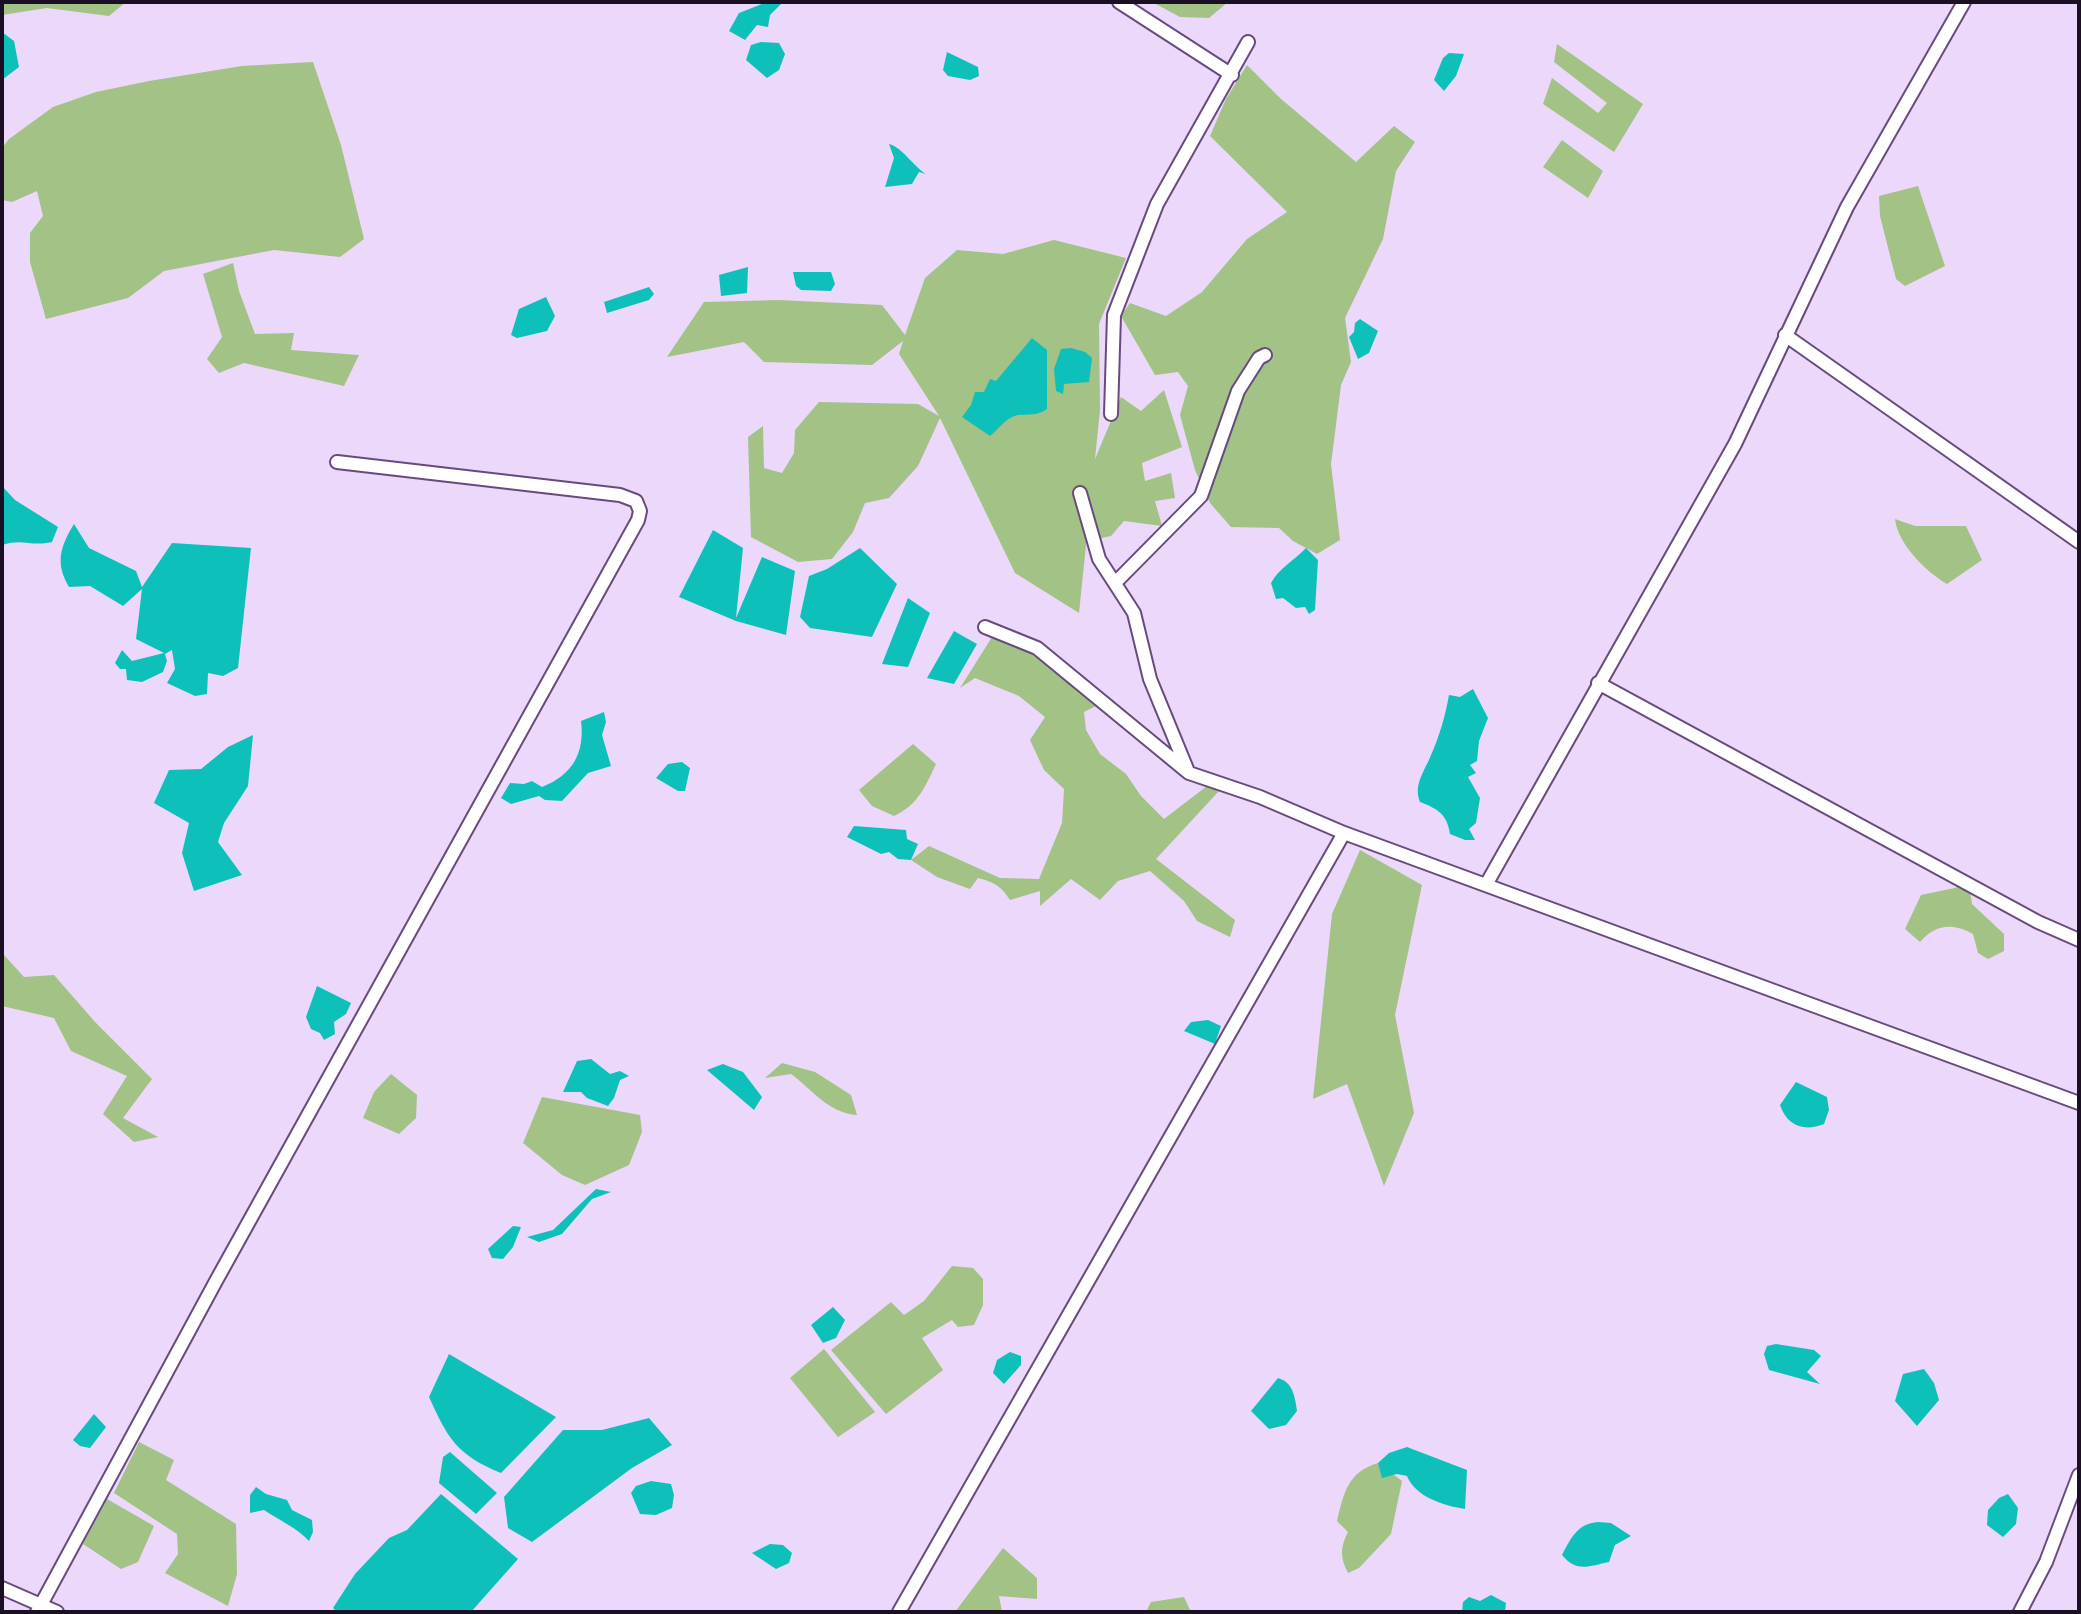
<!DOCTYPE html>
<html>
<head>
<meta charset="utf-8">
<style>
  body { margin:0 }
  #map { position:relative; width:2081px; height:1614px; overflow:hidden; background:#ebd8fb; font-family:Merriweather,serif }
  canvas { display:block }
  .frame { position:absolute; inset:0; border:4px solid #1b0f23; pointer-events:none }
</style>
</head>
<body>
<div id="map">
<canvas width="2081" height="1614"></canvas>
<div class="frame"></div>
</div>
<script>
const c = document.querySelector('canvas').getContext('2d');
c.lineJoin = 'round';
function fill(path, color) { c.fillStyle = color; c.fill(path, 'evenodd'); }
function strokePath(path, color, width, dash) { c.strokeStyle = color; c.lineWidth = width; c.lineCap = dash ? 'butt' : 'round'; c.setLineDash(dash || []); c.stroke(path); }
fill(new Path2D(`
  M2 2H126L109 16 47 8 2 15Z
  M1152 2H1228L1209 18 1180 17Z
  M1557 44 1643 104 1614 152 1543 104 1552 78 1598 113 1607 103 1554 62Z
  M313 62 341 145 364 239 340 257 274 250 164 271 128 298 46 319 30 262V233L43 216 37 191 12 202 2 200V148L9 139 53 107 96 92 149 81 242 66Z
  M1247 65 1281 99 1356 162 1394 126 1415 142 1396 171 1383 239 1345 318 1351 362 1341 385 1331 464 1340 540 1317 554 1293 541 1279 528 1231 527 1210 503 1195 470 1180 415 1188 386 1178 372 1155 375 1121 316 1130 303 1166 316 1202 292 1247 239 1287 212 1210 136 1226 99Z
  M1562 140 1603 171 1588 198 1543 167Z
  M1918 186 1945 266 1905 286 1896 279 1880 216 1879 196Z
  M1054 240 1126 258 1099 324 1100 410 1095 459 1121 397 1141 411 1164 390 1182 447 1142 463 1145 481 1171 473 1175 498 1155 501 1162 526 1124 521 1111 536 1097 539 1089 516 1079 613 1015 573 940 418 918 466 889 498 865 503 853 532 832 559 798 562 751 537 748 437 763 426 764 468 782 473 794 453 795 430 819 402 918 404 939 416 899 354 903 341 872 365 764 362 744 342 667 357 704 302 779 300 882 305 905 335 925 278 957 250 1003 254Z
  M233 263 239 291 255 334 294 333 291 350 359 355 344 386 244 363 219 373 207 359 222 337 203 274Z
  M1895 519 1915 526H1966L1982 560 1947 584C1925 571 1898 544 1895 519Z
  M992 637 1043 653 1098 705 1084 712 1086 730 1100 754 1126 774 1141 796 1164 819 1207 786 1219 791 1156 859 1235 920 1230 937 1197 921 1184 901 1150 871 1118 881 1100 900 1071 879 1040 906V891L1010 900C1001 886 994 882 978 878L970 889 937 877 911 860 929 846 1000 878 1039 879 1062 823 1064 789 1044 770 1030 740 1045 717 1019 696 975 678 960 688Z
  M913 744 936 764C925 787 918 805 894 816L872 806 859 790Z
  M1360 850 1422 885 1395 1015 1414 1113 1384 1186 1347 1084 1313 1099 1332 914Z
  M1969 885 1972 904 2004 934V951L1988 959 1978 953 1973 934C1952 923 1936 924 1920 942L1905 929 1921 895Z
  M4 955 24 977 54 975 96 1023 152 1079 123 1118 158 1137 134 1142 103 1114 127 1076 71 1051 54 1018 2 1006Z
  M782 1063 815 1072 851 1095 857 1115C828 1113 813 1090 791 1074L765 1078Z
  M391 1074 417 1095 416 1118 399 1134 363 1118 374 1092Z
  M542 1097 640 1115 642 1132 629 1165 585 1185 562 1175 523 1143Z
  M952 1266 973 1268 983 1279V1305L974 1325 958 1327 952 1320 922 1338 943 1370 886 1414 831 1350 891 1302 904 1315 924 1301Z
  M824 1349 875 1412 838 1437 790 1378Z
  M139 1442 174 1460 166 1480 236 1524 237 1574 228 1606 165 1573 178 1554 177 1534 114 1493Z
  M1378 1463 1402 1481 1391 1534 1359 1568 1348 1573C1340 1558 1340 1547 1348 1532L1337 1521C1344 1492 1348 1472 1378 1463Z
  M107 1499 154 1526 138 1562 121 1569 83 1544Z
  M1003 1548 1037 1578V1599L999 1596 1002 1612H955Z
  M1184 1597 1191 1612H1146L1151 1602Z`), '#a3c285');
fill(new Path2D(`
  M767 2H783L770 15 768 27 757 25 745 40 729 31 739 13Z
  M2 32 14 41 19 67 2 80Z
  M761 42 779 43 785 54 779 70 767 78 746 60 751 45Z
  M947 52 978 67 979 76 970 80 948 76 943 70Z
  M1449 53 1464 54 1456 76 1444 91 1434 80 1443 58Z
  M889 144C902 147 913 166 926 174L919 172 912 184 885 187 894 158Z
  M748 267 747 293 721 296 719 275Z
  M793 272H831L835 284 831 291 801 290 796 286Z
  M649 287 654 294 649 300 607 313 604 302Z
  M546 297 555 316 547 331 517 338 511 335 519 309Z
  M1360 319 1378 331 1369 353 1358 359 1349 337 1354 332 1355 323Z
  M1032 338 1047 350V409C1037 416 1030 414 1018 415 1006 417 999 429 990 436L962 417 971 405 975 392H984L990 379 996 381Z
  M1071 348 1085 352 1092 358 1089 382 1064 384 1063 394 1056 391 1054 369 1061 349Z
  M2 486 15 500 58 527 52 542C30 547 24 538 2 545Z
  M74 524 89 548 136 571 142 587 172 543 251 548 238 668 223 676 208 673 207 694 195 696 167 683 175 669 172 650 165 654 167 661 163 672 142 682 127 680 126 669H120L115 663 122 650 132 661 164 653 136 639 142 589 123 606 90 586 69 587C55 563 60 547 74 524Z
  M713 530 743 548 736 618 762 557 795 571 786 635 736 621 679 597Z
  M860 548 897 584 872 637 810 628 800 617 809 576 827 569Z
  M1306 548 1318 560 1315 610 1309 614 1305 607 1296 608 1283 598 1276 599 1271 583C1279 568 1294 561 1306 548Z
  M908 598 930 613 908 667 882 664Z
  M954 631 977 644 954 684 927 678Z
  M1473 689 1488 718 1479 741 1477 761 1470 765 1476 773 1468 777 1480 798 1476 823 1469 829 1475 840H1465L1450 834C1447 814 1438 809 1420 802 1413 784 1425 771 1431 755 1439 738 1446 713 1449 695L1460 697Z
  M604 712 606 722 602 735 611 766 588 773 562 801 545 800 539 796 511 804 501 798 510 783 524 784 532 781 542 787C573 775 585 752 581 721Z
  M253 735 248 786 224 823 218 842 242 875 194 891 182 853 189 823 154 803 169 770 201 769 228 747Z
  M682 762 690 768 685 791H678L656 778 668 764Z
  M854 826 906 830 907 839 918 844 911 860 898 859 889 852 881 854 847 837Z
  M317 986 351 1003 346 1014 334 1022 335 1034 324 1040 320 1033 311 1029 306 1017Z
  M1208 1020 1221 1026 1215 1044 1184 1031 1191 1022Z
  M591 1059 610 1074 620 1071 629 1076 620 1080 614 1098 608 1106 587 1098 581 1092H563L577 1061Z
  M723 1064 743 1072 762 1097 754 1110 707 1070Z
  M1796 1082 1827 1097 1829 1110 1824 1124C1804 1132 1787 1126 1780 1105Z
  M596 1189 611 1192 592 1199 562 1234 539 1242 527 1237 553 1230Z
  M513 1226 521 1227 513 1247 503 1259 492 1258 488 1249Z
  M833 1307 845 1320 836 1338 823 1343 811 1325Z
  M1776 1344 1814 1350 1821 1356 1807 1372 1820 1384 1769 1370 1764 1354 1767 1346Z
  M1010 1352 1021 1356V1365L1004 1384 993 1373 997 1360Z
  M449 1354 556 1417 501 1473C457 1455 448 1439 429 1397Z
  M1924 1369 1934 1383 1939 1400 1917 1426 1895 1401 1903 1374Z
  M1278 1378C1293 1382 1295 1397 1297 1411L1286 1425 1269 1429 1251 1411Z
  M94 1414 106 1427 90 1448 80 1446 73 1440Z
  M649 1418 672 1445 632 1468 532 1542 508 1528 504 1497 563 1430H602Z
  M1407 1447 1467 1470 1465 1509C1445 1506 1415 1497 1407 1476L1397 1474 1382 1478 1378 1463 1389 1453Z
  M450 1452 497 1493 476 1514 439 1483 443 1457Z
  M651 1481 671 1484 674 1495 672 1508 656 1515 640 1514 631 1493 636 1486Z
  M256 1487 266 1494 287 1500 292 1510 312 1520 313 1532 309 1541C297 1528 279 1520 264 1510L250 1513V1495Z
  M441 1494 518 1559 471 1612H337L333 1608 355 1574 389 1538 407 1530Z
  M2008 1494 2018 1508 2016 1524 2003 1537 1987 1525 1988 1510 1999 1498Z
  M1598 1522 1611 1523 1631 1536 1615 1545 1609 1562C1589 1566 1577 1573 1562 1555 1571 1538 1577 1524 1598 1522Z
  M770 1544 783 1545 792 1553 789 1563 776 1569 752 1553Z
  M1491 1595 1506 1603 1505 1612H1462L1463 1602 1469 1597 1480 1601Z`), '#0ec0ba');
const minor = new Path2D(`
  M1119 2 1232 75
  M1785 335 2079 542
  M1111 414 1114 315 1157 204 1248 42
  M1080 493 1099 559 1134 613 1150 679 1187 769
  M1115 583 1201 496 1238 391 1259 358 1265 355
  M985 627 1037 648 1189 773 1260 797 1344 833 2079 1103
  M1598 683 2038 922 2079 940
  M1487 883 1735 444 1847 207 1964 2
  M2 1588 57 1612
  M37 1612 216 1281 638 520 640 511 636 501 620 495 337 462
  M899 1612 1344 833
  M2020 1612 2046 1562 2079 1475`);
strokePath(minor, '#684b7d', 16);
strokePath(minor, '#fff', 12);
</script>
</body>
</html>
